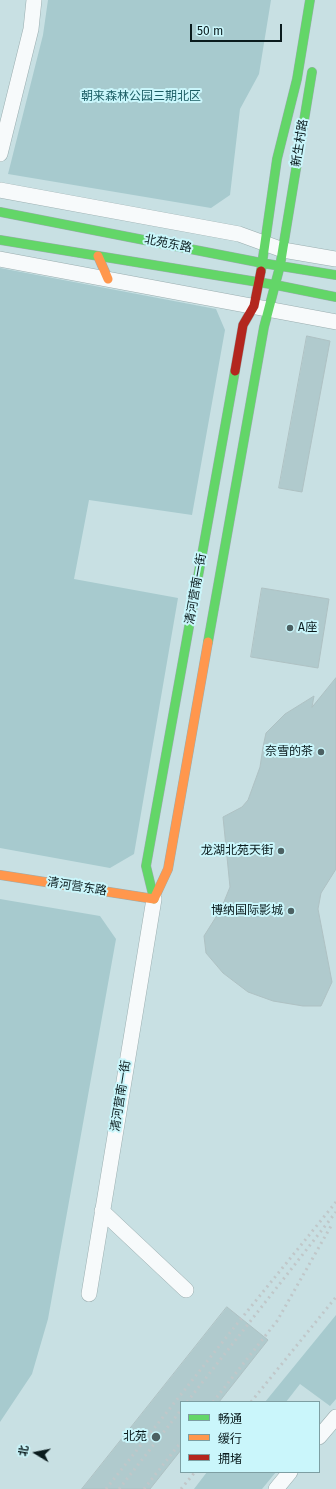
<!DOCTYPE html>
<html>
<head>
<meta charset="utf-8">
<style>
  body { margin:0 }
  #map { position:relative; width:336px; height:1489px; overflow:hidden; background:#c8e0e3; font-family:"Fira Sans","Noto Sans SC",sans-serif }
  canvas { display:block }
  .legend { position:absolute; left:180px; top:1401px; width:140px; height:72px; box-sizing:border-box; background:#caf6fb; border:1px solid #7d9ea2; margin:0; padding:5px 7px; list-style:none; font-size:12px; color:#0a1b1d }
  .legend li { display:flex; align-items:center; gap:8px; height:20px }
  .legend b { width:20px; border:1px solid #7d9ea2 }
  .north { position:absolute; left:16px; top:1433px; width:40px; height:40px; -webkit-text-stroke:3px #caf6fb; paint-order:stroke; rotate:280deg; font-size:11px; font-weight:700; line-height:16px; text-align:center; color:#0a1b1d }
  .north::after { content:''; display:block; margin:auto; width:14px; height:18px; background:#0a1b1d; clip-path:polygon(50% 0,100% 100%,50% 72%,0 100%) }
  .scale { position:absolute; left:190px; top:24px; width:92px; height:18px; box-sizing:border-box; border:2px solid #0a1b1d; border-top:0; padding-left:5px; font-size:12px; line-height:14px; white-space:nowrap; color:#0a1b1d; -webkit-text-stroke:3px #caf6fb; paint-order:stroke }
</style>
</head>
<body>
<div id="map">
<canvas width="336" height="1489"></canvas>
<ul class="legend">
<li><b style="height:5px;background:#63d668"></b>畅通</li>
<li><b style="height:5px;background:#ff974d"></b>缓行</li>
<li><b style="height:5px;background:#b3261e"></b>拥堵</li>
</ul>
<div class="north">北</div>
<div class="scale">50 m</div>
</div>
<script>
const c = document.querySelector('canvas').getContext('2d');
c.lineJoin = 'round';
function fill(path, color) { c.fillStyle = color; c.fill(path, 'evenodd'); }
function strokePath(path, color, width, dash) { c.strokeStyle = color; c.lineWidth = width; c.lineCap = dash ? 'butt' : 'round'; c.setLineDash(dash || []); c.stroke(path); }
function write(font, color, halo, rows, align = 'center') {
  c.font = font + ' "Fira Sans","Noto Sans SC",sans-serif'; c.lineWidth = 4; c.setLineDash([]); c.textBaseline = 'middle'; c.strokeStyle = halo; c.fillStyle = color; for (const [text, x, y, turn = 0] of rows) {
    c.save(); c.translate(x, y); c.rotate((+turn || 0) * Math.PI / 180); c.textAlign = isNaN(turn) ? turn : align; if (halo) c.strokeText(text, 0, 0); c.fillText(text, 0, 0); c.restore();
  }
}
fill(new Path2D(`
  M48 0H271L259 74 240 109 230 195 211 208 8 174 43 35Z
  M0 268 216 309 225 330 192 515 89 500 74 579 178 598 134 854 110 868 0 848Z
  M0 899 100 916 116 939 48 1319 32 1374 0 1422Z
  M336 1315V1399L330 1406 300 1384 286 1402H265Z
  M207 1472H276L262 1489H194Z`), '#a7cace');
const building = new Path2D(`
  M307 336 330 341 302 492 279 488Z
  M262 588 329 599 318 668 251 657Z
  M336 678V869L321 893 318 909 332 982 321 1006H303L273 1001 248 992 223 973 206 953 204 936 221 909 230 887 223 817 242 807 248 800 260 767 263 747 266 733 285 714 314 696 312 707Z
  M227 1307 268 1340 219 1402H181V1450L150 1489H82Z`);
fill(building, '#b0cacd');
strokePath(building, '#aec1c3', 1);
const street = new Path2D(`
  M0 154 31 29 34 0
  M0 190 239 234 283 250 336 259
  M0 259 336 322
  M102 1211 186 1290
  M89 1294 154 899
  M319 1437 336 1417
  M276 1489 290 1472`);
const fast = new Path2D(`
  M0 212 262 263 336 275
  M0 240 276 285 336 297
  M261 271 277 159 297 79 310 0
  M208 642 264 327 280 266 312 72
  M154 899 146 866 235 371`);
const slow = new Path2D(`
  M98 256 108 279
  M0 875 154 899
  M154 899 168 869 208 642`);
const jam = new Path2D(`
  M235 371 243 325 254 306 261 271`);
strokePath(street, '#9aadaf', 16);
strokePath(fast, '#9aadaf', 10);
strokePath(slow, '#9aadaf', 10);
strokePath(jam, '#9aadaf', 10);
strokePath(street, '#f7fafb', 15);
strokePath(fast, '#63d668', 9);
strokePath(slow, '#ff974d', 9);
strokePath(jam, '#b3261e', 9);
strokePath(new Path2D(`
  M187 1402 336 1212
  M213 1402 277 1321 331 1226
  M251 1402 336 1297
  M106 1489 232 1330 336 1202
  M119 1489 181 1410
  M144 1489 181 1442
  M181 1489 195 1472`), '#c0c7c9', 3, [2, 4]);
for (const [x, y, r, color] of [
  [290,628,4,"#4c6062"],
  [321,752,4,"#4c6062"],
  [281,851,4,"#4c6062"],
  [291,911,4,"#4c6062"],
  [156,1437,5,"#4c6062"]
]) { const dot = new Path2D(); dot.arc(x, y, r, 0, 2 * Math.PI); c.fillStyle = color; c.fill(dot); strokePath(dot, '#caf6fb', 1.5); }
write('12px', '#1a5c63', '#caf6fb', [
  ["朝来森林公园三期北区",141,97]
]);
write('12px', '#0a1b1d', '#caf6fb', [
  ["新生村路",300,143,-81],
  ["北苑东路",168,244,11],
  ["清河营南一街",196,589,-80],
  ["清河营东路",77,887,9],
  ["清河营南一街",121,1096,-81]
]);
write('12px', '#0a1b1d', '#caf6fb', [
  ["A座",298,628,"left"],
  ["奈雪的茶",313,752],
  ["龙湖北苑天街",273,851],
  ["博纳国际影城",283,911],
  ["北苑",147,1437]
], 'right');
</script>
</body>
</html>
